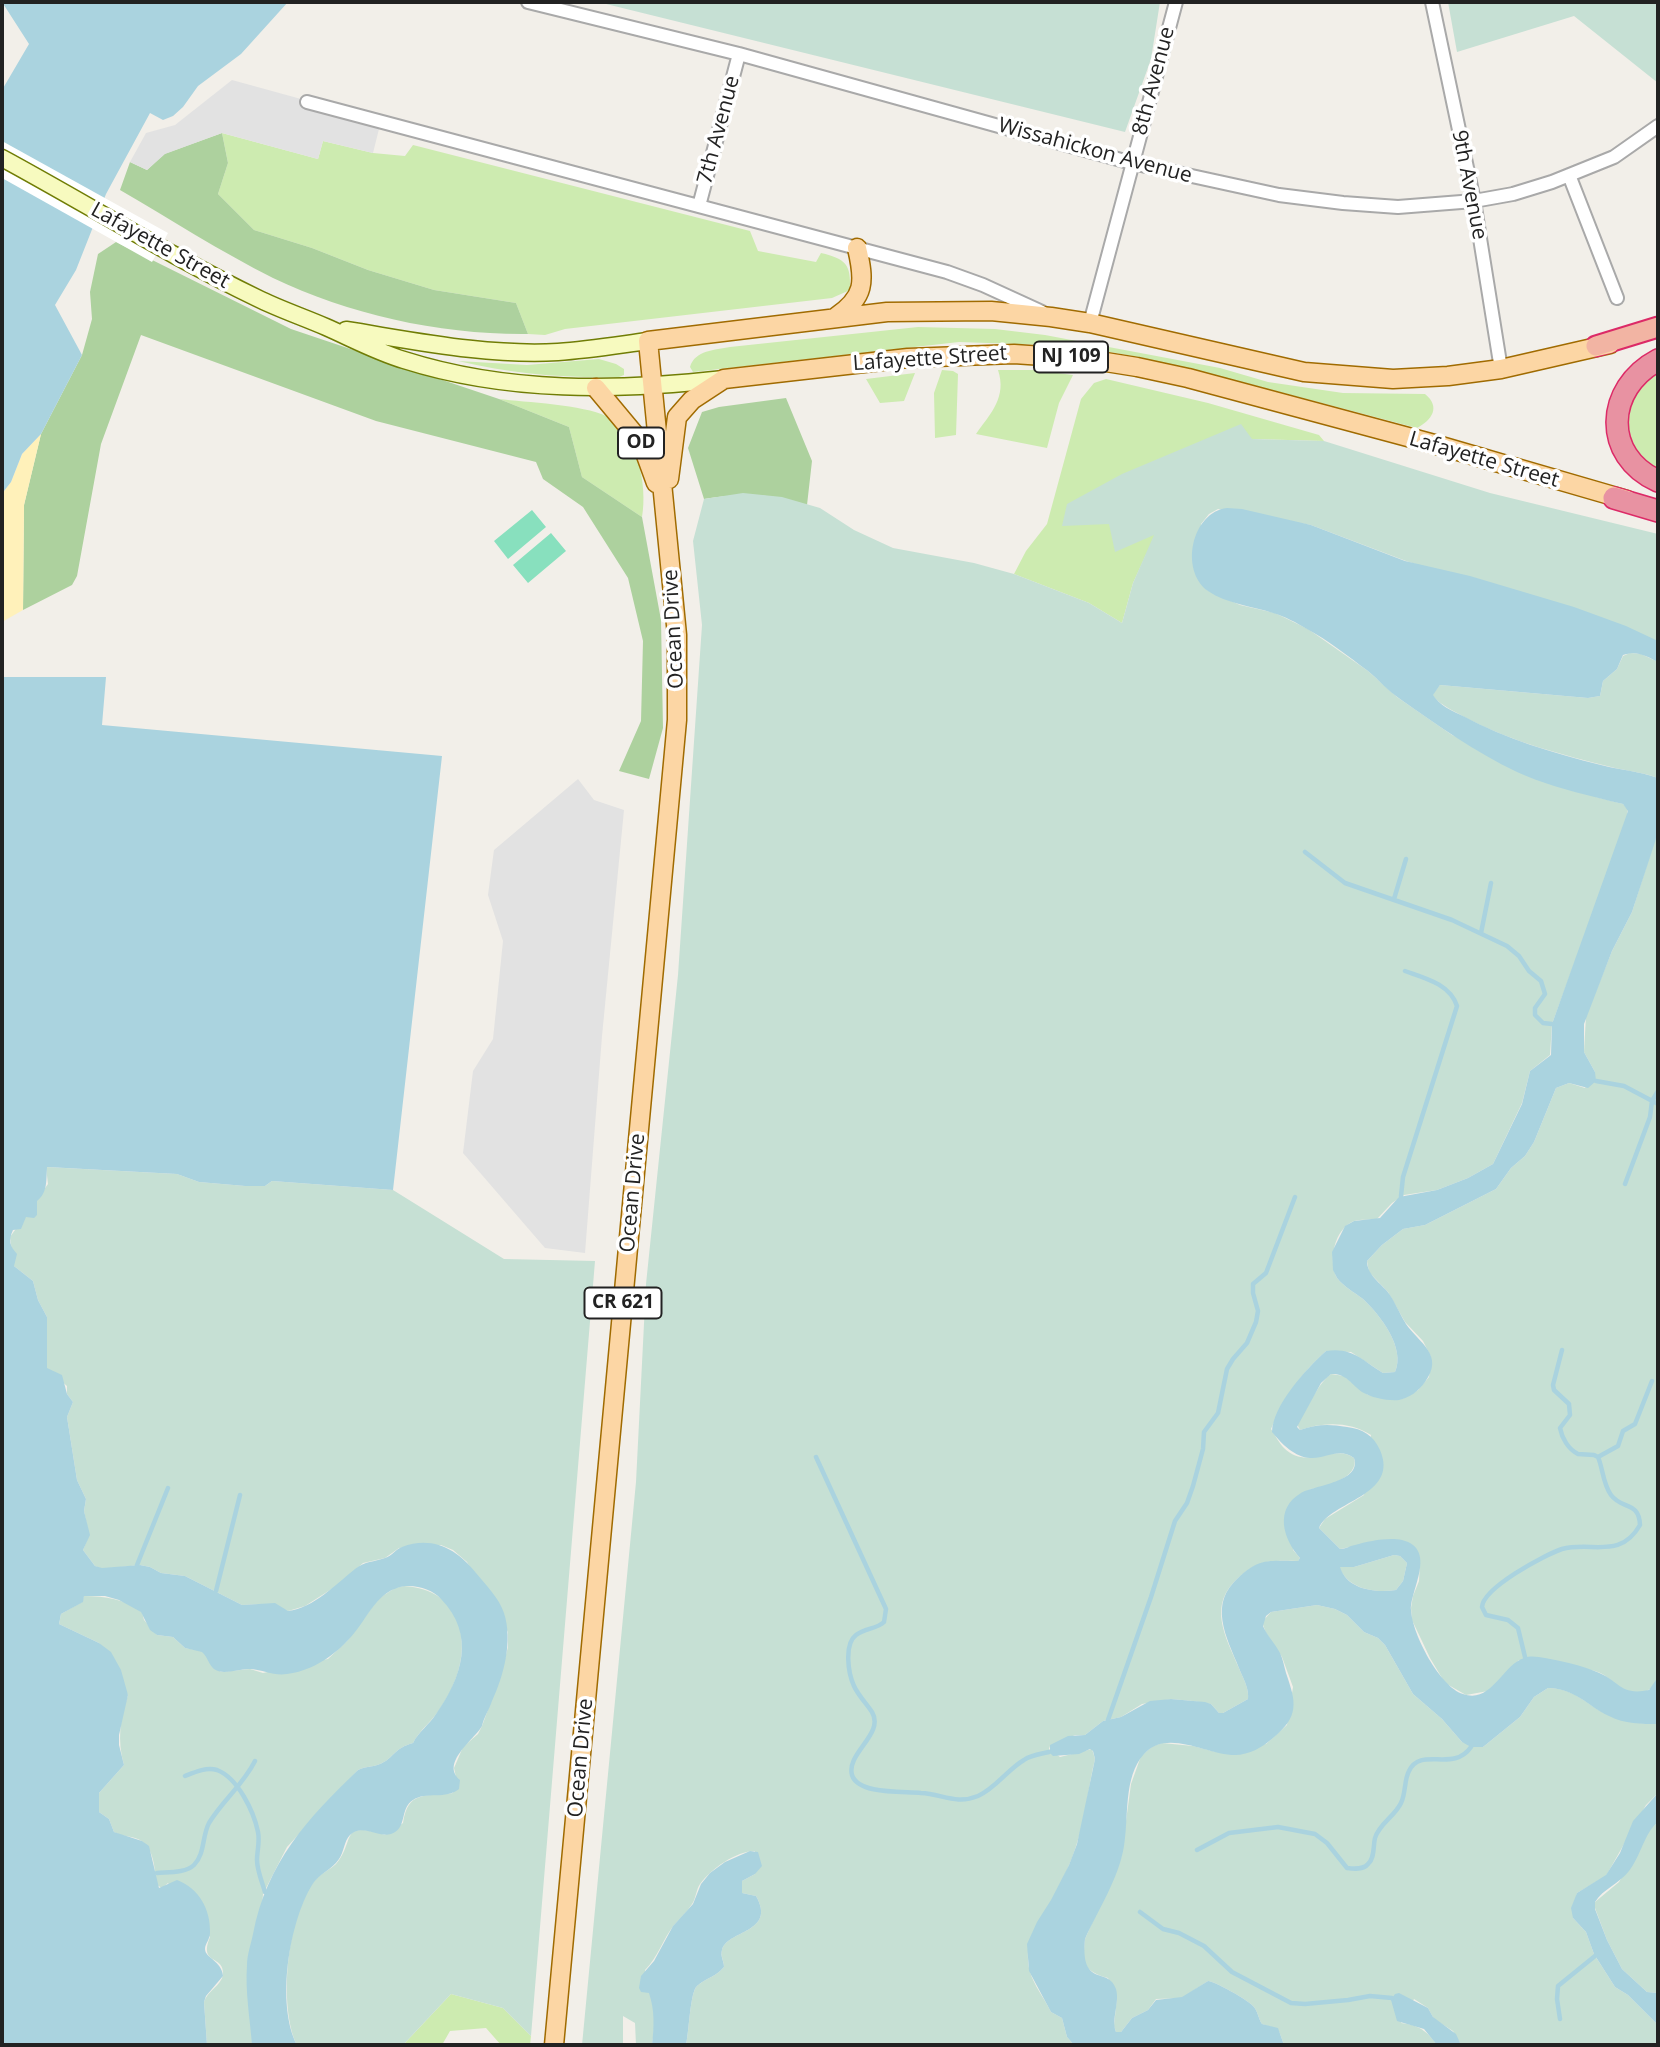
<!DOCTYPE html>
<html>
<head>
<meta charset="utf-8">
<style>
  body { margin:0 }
  #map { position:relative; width:1660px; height:2047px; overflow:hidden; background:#f2efe9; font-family:"Open Sans",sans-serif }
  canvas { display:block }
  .frame { position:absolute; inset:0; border:4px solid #222; pointer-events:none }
</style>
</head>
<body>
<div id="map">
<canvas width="1660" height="2047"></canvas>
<div class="frame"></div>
</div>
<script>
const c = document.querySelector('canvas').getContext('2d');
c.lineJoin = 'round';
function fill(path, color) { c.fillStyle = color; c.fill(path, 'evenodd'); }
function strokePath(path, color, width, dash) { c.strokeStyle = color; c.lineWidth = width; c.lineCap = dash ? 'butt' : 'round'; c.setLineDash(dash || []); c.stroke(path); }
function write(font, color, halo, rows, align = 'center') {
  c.font = font + ' "Open Sans",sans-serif'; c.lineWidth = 7; c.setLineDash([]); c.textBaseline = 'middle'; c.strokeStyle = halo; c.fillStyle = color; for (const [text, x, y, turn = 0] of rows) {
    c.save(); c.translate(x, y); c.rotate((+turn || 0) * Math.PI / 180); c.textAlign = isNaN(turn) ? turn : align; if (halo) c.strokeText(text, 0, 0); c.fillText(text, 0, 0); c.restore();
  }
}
fill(new Path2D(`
  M222 133 318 159 323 141 373 153 405 156 413 145 750 231 758 251 816 262 821 253C846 259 851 264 850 290L832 298 565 329 545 335 528 334 516 303 434 290 368 270 312 248 254 230 218 194 228 163Z
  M918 327 995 329 1045 335 1220 368 1268 382 1343 393 1425 394C1441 407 1432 420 1417 428L1238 381 1139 357 1075 346 959 342 693 372 690 367C695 350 715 350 730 347Z
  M599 359 616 364 624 369V375L619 377C562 378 513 374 458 361L527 365Z
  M942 370 953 371 958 374 956 435 935 438 934 393Z
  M998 370H1034L1073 375 1059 403 1047 448 976 434C991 413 1007 397 998 370Z
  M1658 371V473L1631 446 1625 418 1633 393 1645 378Z
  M915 373 904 401 880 403 866 379Z
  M1106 379 1208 403 1319 435 1324 441 1252 439 1110 524 1155 535 1133 583 1122 623 1089 603 1014 574 1026 551 1047 524 1081 399 1094 383Z
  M499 399C525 402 584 405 606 416 637 431 648 486 642 517L582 477 569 427Z
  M451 1994 503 2008 531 2036 530 2045H501L486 2028 450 2031 442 2045H403Z`), '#cdebb0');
fill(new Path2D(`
  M222 133 228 163 218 194 254 230 312 248 368 270 434 290 516 303 528 334C442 335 350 315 273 278 221 252 170 219 120 190L130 162 147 170 164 154Z
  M116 242 291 329 499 399 569 427 582 477 642 517 661 620 663 728 649 779 619 771 641 721 643 641 628 578 583 507 543 479 536 462 376 421 141 335 101 444 77 576 72 585 23 610 24 505 41 434 82 355 92 319 90 292 98 254Z
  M786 398 812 461 807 505C768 493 745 493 704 499L688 448 702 412 719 407Z`), '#add19e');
fill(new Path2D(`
  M598 2H1160L1151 59 1125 132Z
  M1448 2H1658V83L1574 16 1457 52Z
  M1241 424 1252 439 1324 441 1490 493 1658 534V641L1406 561 1311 525 1218 509 1209 514 1201 524 1207 590 1240 605 1275 613 1308 629 1368 671 1397 697 1452 735 1596 797 1623 804 1628 809 1626 823 1552 1024 1550 1055 1530 1071 1522 1103 1493 1164 1468 1178 1437 1190 1404 1195 1392 1203 1377 1219C1370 1220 1361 1219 1354 1221 1334 1229 1328 1261 1337 1278 1344 1287 1354 1292 1363 1299 1380 1315 1406 1348 1395 1372L1383 1373 1351 1352 1326 1351C1301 1373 1284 1398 1271 1429 1275 1435 1279 1443 1284 1448 1307 1471 1333 1443 1354 1458 1360 1477 1325 1488 1310 1489L1293 1550 1300 1558 1298 1561C1269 1560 1256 1560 1234 1582 1207 1610 1229 1643 1241 1673 1245 1682 1249 1690 1248 1699L1223 1713H1219L1211 1704 1193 1701 1171 1699 1142 1704 1121 1717 1103 1721 1085 1735H1075L1050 1746 1049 1749 1060 1757 1092 1749 1095 1759C1088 1787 1086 1816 1077 1843 1071 1863 1061 1884 1051 1902 1039 1920 1027 1937 1028 1959 1028 1979 1043 1995 1051 2012L1062 2018 1067 2037 1074 2045H686C689 2033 690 1992 697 1986 706 1978 716 1977 724 1967 724 1961 720 1955 722 1950 727 1930 777 1933 756 1896L742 1893V1881L755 1874V1851C736 1851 711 1869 700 1884 696 1890 696 1898 692 1904 687 1912 680 1918 674 1925 663 1939 658 1957 645 1970 646 1983 650 1992 653 2004 656 2018 654 2031 652 2045H636L635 2023 623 2016V2045H582L636 1482 646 1284 678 975 702 625 693 541 704 499 743 493 782 497 820 508 854 530 893 548 974 563 1014 574 1089 603 1122 623 1133 583 1154 535 1115 552 1109 524 1062 526 1067 504 1122 474Z
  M1630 653 1641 654 1658 662V778C1642 772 1627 771 1611 767 1563 755 1513 742 1468 719 1456 712 1441 706 1432 695L1440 685 1588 698 1600 696 1603 681 1617 669 1623 656Z
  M1658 830V1677C1653 1689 1647 1694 1633 1692 1618 1691 1610 1675 1595 1671 1571 1665 1544 1664 1519 1660L1488 1691 1466 1695 1445 1683 1430 1658 1412 1620 1411 1608 1413 1596 1419 1581 1420 1562 1365 1544 1340 1549 1319 1528 1325 1519 1364 1495 1371 1435C1350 1421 1322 1422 1300 1430L1297 1424C1306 1410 1319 1382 1331 1374L1344 1376 1368 1395 1402 1399 1418 1390 1429 1377 1431 1357 1423 1341 1405 1322 1388 1292 1369 1272 1367 1261 1382 1245 1403 1229 1425 1225 1496 1189 1511 1168 1525 1156 1534 1142 1556 1088 1569 1083 1585 1088 1595 1072 1584 1052 1586 1016 1612 951 1632 912Z
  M46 1167 177 1174 199 1182 245 1186H265L272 1181 393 1190 504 1259 595 1261 531 2036 503 2008 451 1994 403 2045H297C278 2006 287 1914 315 1880 321 1873 330 1870 336 1864 356 1841 338 1820 385 1835L403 1823C408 1790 425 1797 453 1793L456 1777 454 1768 463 1747 478 1734 482 1726 501 1674 508 1647V1632L467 1562 453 1550 441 1545 399 1548 385 1558 363 1563 341 1583 305 1606 288 1611 263 1604 242 1605 185 1576 161 1573 150 1567 140 1565 102 1569 95 1566 83 1550 89 1535 84 1511 86 1499 77 1480 67 1417 73 1402 67 1394V1386L47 1369V1317L38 1300 33 1281 14 1266 10 1237 48 1184Z
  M1394 1555 1400 1556 1407 1563 1403 1581 1396 1590C1375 1593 1349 1590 1339 1567H1354Z
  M404 1586C462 1589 474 1644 451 1690 446 1699 440 1710 433 1718 425 1727 419 1732 413 1743 394 1748 393 1759 380 1764 373 1767 366 1766 358 1770L287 1847 263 1894 252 2045H207L204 2002C207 1991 221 1986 223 1975 225 1954 198 1966 210 1937L168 1883 162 1888 157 1885C154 1868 155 1844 135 1838 128 1836 121 1836 114 1832L109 1819 99 1812V1793L124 1765C117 1740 120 1719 128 1695L99 1643 59 1624 61 1614 82 1602 84 1596C106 1596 124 1599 142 1612L144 1620 157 1635 173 1637 185 1648 202 1651 221 1672 250 1669 263 1673 328 1659 348 1640 378 1599 395 1588Z
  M1317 1605 1335 1609 1347 1615 1364 1632 1378 1638 1385 1645 1413 1694 1442 1719 1462 1742 1483 1747 1520 1717 1534 1697 1548 1688C1578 1689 1585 1705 1609 1715 1625 1722 1641 1724 1658 1724V1793L1646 1805 1606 1876 1577 1893 1573 1918 1586 1932 1594 1954 1615 1987 1628 1995 1658 2025V2045H1461L1453 2031 1434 2019 1428 2008 1414 1999 1401 2023C1419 2025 1427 2031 1437 2045H1284C1278 2027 1280 2030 1262 2024 1258 2018 1258 2010 1252 2005 1246 1999 1216 1982 1208 1981L1182 1998 1156 1999 1148 2010 1132 2018 1121 2032H1116L1114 2026 1117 1997 1108 1978C1084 1971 1082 1965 1085 1939L1121 1858 1131 1784 1141 1756 1153 1746 1162 1743 1193 1746 1216 1752 1266 1744 1287 1725 1293 1687 1282 1657 1266 1633 1262 1622 1271 1612Z
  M1658 1822V1993L1647 1992 1622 1969 1607 1940 1595 1908V1902L1619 1882 1650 1829Z`), '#c6e0d4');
fill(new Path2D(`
  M41 434 24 505 23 610 2 622 4 491 11 482 22 454Z`), '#fff1ba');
fill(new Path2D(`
  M532 510 546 527 508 559 494 541Z
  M551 533 566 551 528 583 513 565Z`), '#88e0be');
fill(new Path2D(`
  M232 80 381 121 373 153 323 141 318 159 222 133 165 154 147 170 130 162 146 133 175 125Z
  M578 779 594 800 624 810 602 1036 585 1253 545 1248 463 1153 473 1071 493 1039 503 941 488 895 494 850Z`), '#e2e2e2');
fill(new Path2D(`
  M2 2H288L241 54 198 86 183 107 173 116 163 120 150 113 106 194 76 270 55 305 82 355 41 434 22 454 11 482 4 491 2 544V90L29 44Z
  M1227 508 1242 509 1311 525 1405 561 1470 576 1574 607 1626 626 1658 641V662C1646 656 1637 650 1623 655L1617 669 1603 681 1600 696 1588 698 1440 685 1433 695C1439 705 1452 711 1463 716 1506 739 1553 753 1601 765 1620 770 1639 771 1658 778V830L1655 842 1632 912 1612 951 1584 1024V1052L1595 1072 1596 1081 1588 1088 1569 1083 1556 1088 1534 1142 1525 1156 1511 1168 1496 1189 1425 1225 1403 1229 1382 1245 1367 1261C1367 1274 1379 1282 1387 1291 1395 1301 1399 1313 1406 1324 1419 1343 1445 1355 1425 1382 1419 1391 1409 1398 1399 1400 1388 1401 1372 1398 1362 1392 1351 1384 1346 1373 1331 1374L1321 1383 1297 1427 1300 1430C1317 1424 1329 1424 1347 1427 1363 1429 1373 1435 1380 1450 1400 1496 1330 1501 1319 1528L1340 1549C1346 1549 1349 1546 1355 1545 1368 1541 1389 1537 1402 1540 1438 1549 1410 1590 1411 1610 1412 1634 1440 1687 1463 1694 1492 1704 1502 1665 1524 1658 1531 1655 1538 1657 1545 1658 1562 1661 1580 1665 1597 1672 1620 1681 1620 1696 1649 1690L1658 1677V1724C1641 1724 1625 1724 1609 1716 1586 1705 1576 1689 1548 1688L1534 1697 1520 1717 1483 1747H1471L1462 1742 1442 1719 1413 1694 1385 1645 1378 1638 1364 1632 1347 1615 1335 1609 1317 1605 1271 1612 1266 1616 1263 1626C1267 1636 1275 1643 1280 1653 1283 1659 1284 1666 1286 1673 1296 1702 1300 1716 1273 1738 1263 1747 1249 1755 1235 1755 1207 1755 1167 1728 1144 1754 1123 1777 1129 1818 1124 1846 1119 1878 1098 1910 1085 1939 1080 1989 1109 1966 1116 1989 1120 2003 1111 2019 1116 2032H1121L1132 2018 1148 2010 1156 2000 1182 1997 1208 1981C1216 1982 1246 1999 1252 2005 1258 2010 1258 2018 1262 2024L1278 2028 1284 2045H1074L1067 2037 1062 2018 1051 2012 1029 1971 1027 1944 1037 1922 1051 1900 1069 1865 1077 1844 1095 1759 1093 1751 1090 1749 1079 1754 1053 1756 1050 1753V1745L1068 1736 1085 1735 1103 1721 1121 1717 1150 1701 1171 1699 1205 1702 1211 1704 1219 1713H1223L1248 1699C1249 1690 1245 1682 1241 1673 1230 1644 1208 1609 1234 1582 1258 1557 1268 1561 1298 1561L1300 1558C1283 1539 1274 1509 1301 1493 1315 1485 1362 1482 1354 1458 1329 1440 1313 1483 1272 1432 1273 1405 1306 1369 1326 1351 1352 1347 1362 1360 1383 1373L1395 1372C1406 1348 1380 1315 1363 1299 1354 1292 1344 1287 1337 1278L1333 1270 1332 1252 1345 1226 1354 1221 1380 1218 1399 1197 1437 1190 1468 1178 1493 1164 1522 1104 1530 1071 1551 1055 1552 1024 1628 811 1623 804C1590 796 1547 786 1517 772 1475 752 1437 725 1400 699 1388 691 1379 680 1368 671 1349 657 1328 640 1307 629 1297 623 1284 616 1273 613 1252 606 1227 604 1208 591 1179 570 1192 512 1227 508ZM1394 1555 1400 1556 1407 1563 1403 1581 1396 1590C1376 1593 1347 1590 1340 1567H1354Z
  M2 677H106L102 725 442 756 393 1190 272 1181 265 1186H245L199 1182 177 1174 47 1167C46 1180 48 1192 37 1201V1215L34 1218 26 1217 21 1229 13 1230C8 1241 10 1246 17 1254L14 1266 33 1281 38 1300 47 1317V1368L62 1375 67 1394 73 1402 67 1417 77 1480 86 1499 84 1511 90 1535 83 1550 95 1566 102 1568 140 1565 150 1567 161 1573 185 1576 242 1605 275 1603 288 1611C314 1608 336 1584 355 1569 365 1561 374 1562 385 1558 392 1556 396 1549 402 1547 433 1535 458 1550 476 1573 486 1585 499 1598 504 1613 513 1641 504 1675 492 1701 489 1710 484 1717 482 1726 474 1740 440 1763 460 1780L459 1789C446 1800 426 1791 413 1800 399 1809 408 1828 391 1834 377 1838 363 1823 350 1835 344 1841 344 1852 339 1859 332 1870 319 1873 312 1885 289 1923 276 2004 297 2045H252C250 2018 245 1992 247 1965 247 1955 251 1944 253 1934 267 1862 307 1819 358 1770 366 1766 373 1767 380 1764 393 1759 394 1748 413 1743 419 1731 429 1725 436 1714 462 1677 476 1635 441 1599 431 1588 411 1583 397 1588 381 1593 372 1608 363 1621 346 1647 319 1670 287 1674 274 1676 263 1670 251 1669 240 1668 223 1676 214 1669 209 1665 207 1656 202 1652L185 1648 173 1637 157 1635 150 1630 141 1612 119 1600 105 1596H84L83 1602 61 1614 59 1624 99 1643 111 1652 121 1670 128 1695 119 1735V1745L124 1765 99 1793V1812L109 1819 114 1832 142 1841 149 1846 159 1888 177 1880C199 1888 211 1910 210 1933 210 1939 205 1944 205 1949 205 1958 222 1961 223 1976L206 1996 204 2002 207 2045H2Z
  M1658 1793V1822C1644 1833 1641 1856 1629 1871 1620 1883 1603 1889 1595 1902V1909L1607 1940 1622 1969 1647 1992 1658 1993V2025L1628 1995 1615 1987 1594 1954 1586 1932 1573 1918 1571 1908 1577 1893 1606 1875 1620 1853 1633 1821Z
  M750 1851 758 1852 762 1866 755 1874 742 1881V1893L756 1896C777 1933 727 1930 722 1950 720 1956 724 1961 724 1967 716 1977 706 1978 697 1986 690 1992 689 2033 686 2045H652C654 2027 655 2011 649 1993L641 1992 639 1988 641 1976 654 1961 673 1926 693 1904 701 1884 710 1873 725 1862Z
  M1399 1993 1428 2008 1433 2017 1456 2034 1461 2045H1437L1424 2029 1397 2021 1391 2000 1395 1994Z`), '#aad3df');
fill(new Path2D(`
  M2 141 168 233 152 262 2 178Z`), '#fff');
strokePath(new Path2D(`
  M1305 852 1345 883 1452 920 1507 946 1519 956 1529 971 1541 981 1545 994 1535 1008V1015L1543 1023 1552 1024
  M1394 899 1406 859
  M1481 933 1491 883
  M1596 1081 1624 1086 1658 1104
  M1625 1184 1650 1117 1652 1101 1658 1091
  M1401 1196 1403 1177 1457 1006C1450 984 1425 978 1405 971
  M1562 1350 1553 1385 1554 1390 1569 1404 1570 1415 1560 1428C1562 1438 1568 1449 1578 1454L1594 1455 1598 1457 1618 1446 1623 1431 1635 1424 1652 1381
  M816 1457 886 1609 884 1622C877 1629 865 1628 856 1635 844 1644 848 1673 854 1686 858 1695 866 1703 872 1712 885 1734 846 1753 852 1775 858 1795 905 1791 921 1793 942 1794 956 1805 978 1796 995 1789 1008 1769 1024 1760 1031 1755 1041 1754 1049 1752
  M137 1565 168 1488
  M216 1591 240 1495
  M1525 1657 1518 1628 1508 1620 1486 1615 1482 1607C1483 1588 1544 1555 1562 1549 1592 1541 1620 1560 1640 1525 1639 1501 1622 1510 1611 1495 1603 1484 1603 1469 1598 1457
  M1108 1720 1151 1597 1175 1521 1187 1503 1193 1486 1203 1449 1204 1432 1218 1413 1227 1369 1233 1359 1247 1343 1256 1322 1258 1311 1253 1293V1284L1266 1273 1295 1197
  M185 1776C195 1772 206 1767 217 1770 238 1778 254 1812 258 1832 260 1842 257 1851 257 1860 257 1870 262 1882 265 1892
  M1197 1850 1229 1833 1278 1827 1315 1834 1327 1843 1347 1868C1354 1869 1363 1870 1368 1864 1375 1858 1373 1846 1375 1838 1379 1824 1395 1816 1401 1803 1406 1793 1404 1780 1409 1771 1421 1746 1453 1773 1471 1747
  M157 1873C168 1872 186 1873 194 1865 205 1854 202 1836 209 1823 223 1800 243 1785 255 1761
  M1140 1912 1163 1929 1179 1933 1204 1946 1232 1972 1291 2003 1305 2004 1348 2000 1370 1996 1392 1998
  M1560 2019 1557 1999 1558 1986 1595 1956`), '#aad3df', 4.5);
const minor = new Path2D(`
  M528 2 739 54 1132 163 1279 195 1343 203 1398 207 1474 201 1513 194 1552 182 1614 157 1658 126
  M1432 2 1474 201 1501 369
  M307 102 947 272 983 285 1042 312
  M1569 175 1617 298
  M699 206 739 54
  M1090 323 1176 2`);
const secondary = new Path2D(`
  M2 158C87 204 170 256 257 298 279 309 303 317 326 327 351 338 377 352 404 360 508 393 617 391 724 379
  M346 330C416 341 487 356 558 352 588 350 618 345 648 341`);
const primary = new Path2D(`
  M836 317C865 297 865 282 857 248
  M596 388 641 442 656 483
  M669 479 677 417 692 400 724 379 908 358 1014 354 1087 359 1137 367 1188 378 1434 444 1627 500
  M554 2045 677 720V635L648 341 887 312 991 311 1051 317 1090 323 1304 372 1393 379 1448 376 1501 369 1610 344`);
const trunk = new Path2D(`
  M1596 346 1658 327`);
const motorway = new Path2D(`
  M1658 360C1605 388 1602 456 1658 481
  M1614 498 1658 511`);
strokePath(minor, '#a9a9a9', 16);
strokePath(secondary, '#707d05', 19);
strokePath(primary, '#a06b00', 21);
strokePath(trunk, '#dc2a67', 23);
strokePath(motorway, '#dc2a67', 24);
strokePath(minor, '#fff', 12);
strokePath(secondary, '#f7fabf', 16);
strokePath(primary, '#fcd6a4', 18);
strokePath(trunk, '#f2b4a3', 19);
strokePath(motorway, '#e892a2', 21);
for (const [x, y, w] of [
  [1071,357,74],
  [641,443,46],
  [623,1303,77]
]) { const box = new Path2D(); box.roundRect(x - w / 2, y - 15.5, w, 31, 5); c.fillStyle = '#fff'; c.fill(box); strokePath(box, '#222', 2); }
write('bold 19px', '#222', null, [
  ["NJ 109",1071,357],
  ["OD",641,443],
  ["CR 621",623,1303]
]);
write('21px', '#222', '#fff', [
  ["8th Avenue",1154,81,-75],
  ["7th Avenue",719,130,-75],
  ["Wissahickon Avenue",1095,151,15],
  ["9th Avenue",1469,185,79],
  ["Lafayette Street",160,246,29],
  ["Lafayette Street",930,359,-4],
  ["Lafayette Street",1484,460,16],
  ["Ocean Drive",674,629,-93],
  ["Ocean Drive",633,1193,-85],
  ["Ocean Drive",581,1758,-85]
]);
</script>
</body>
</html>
